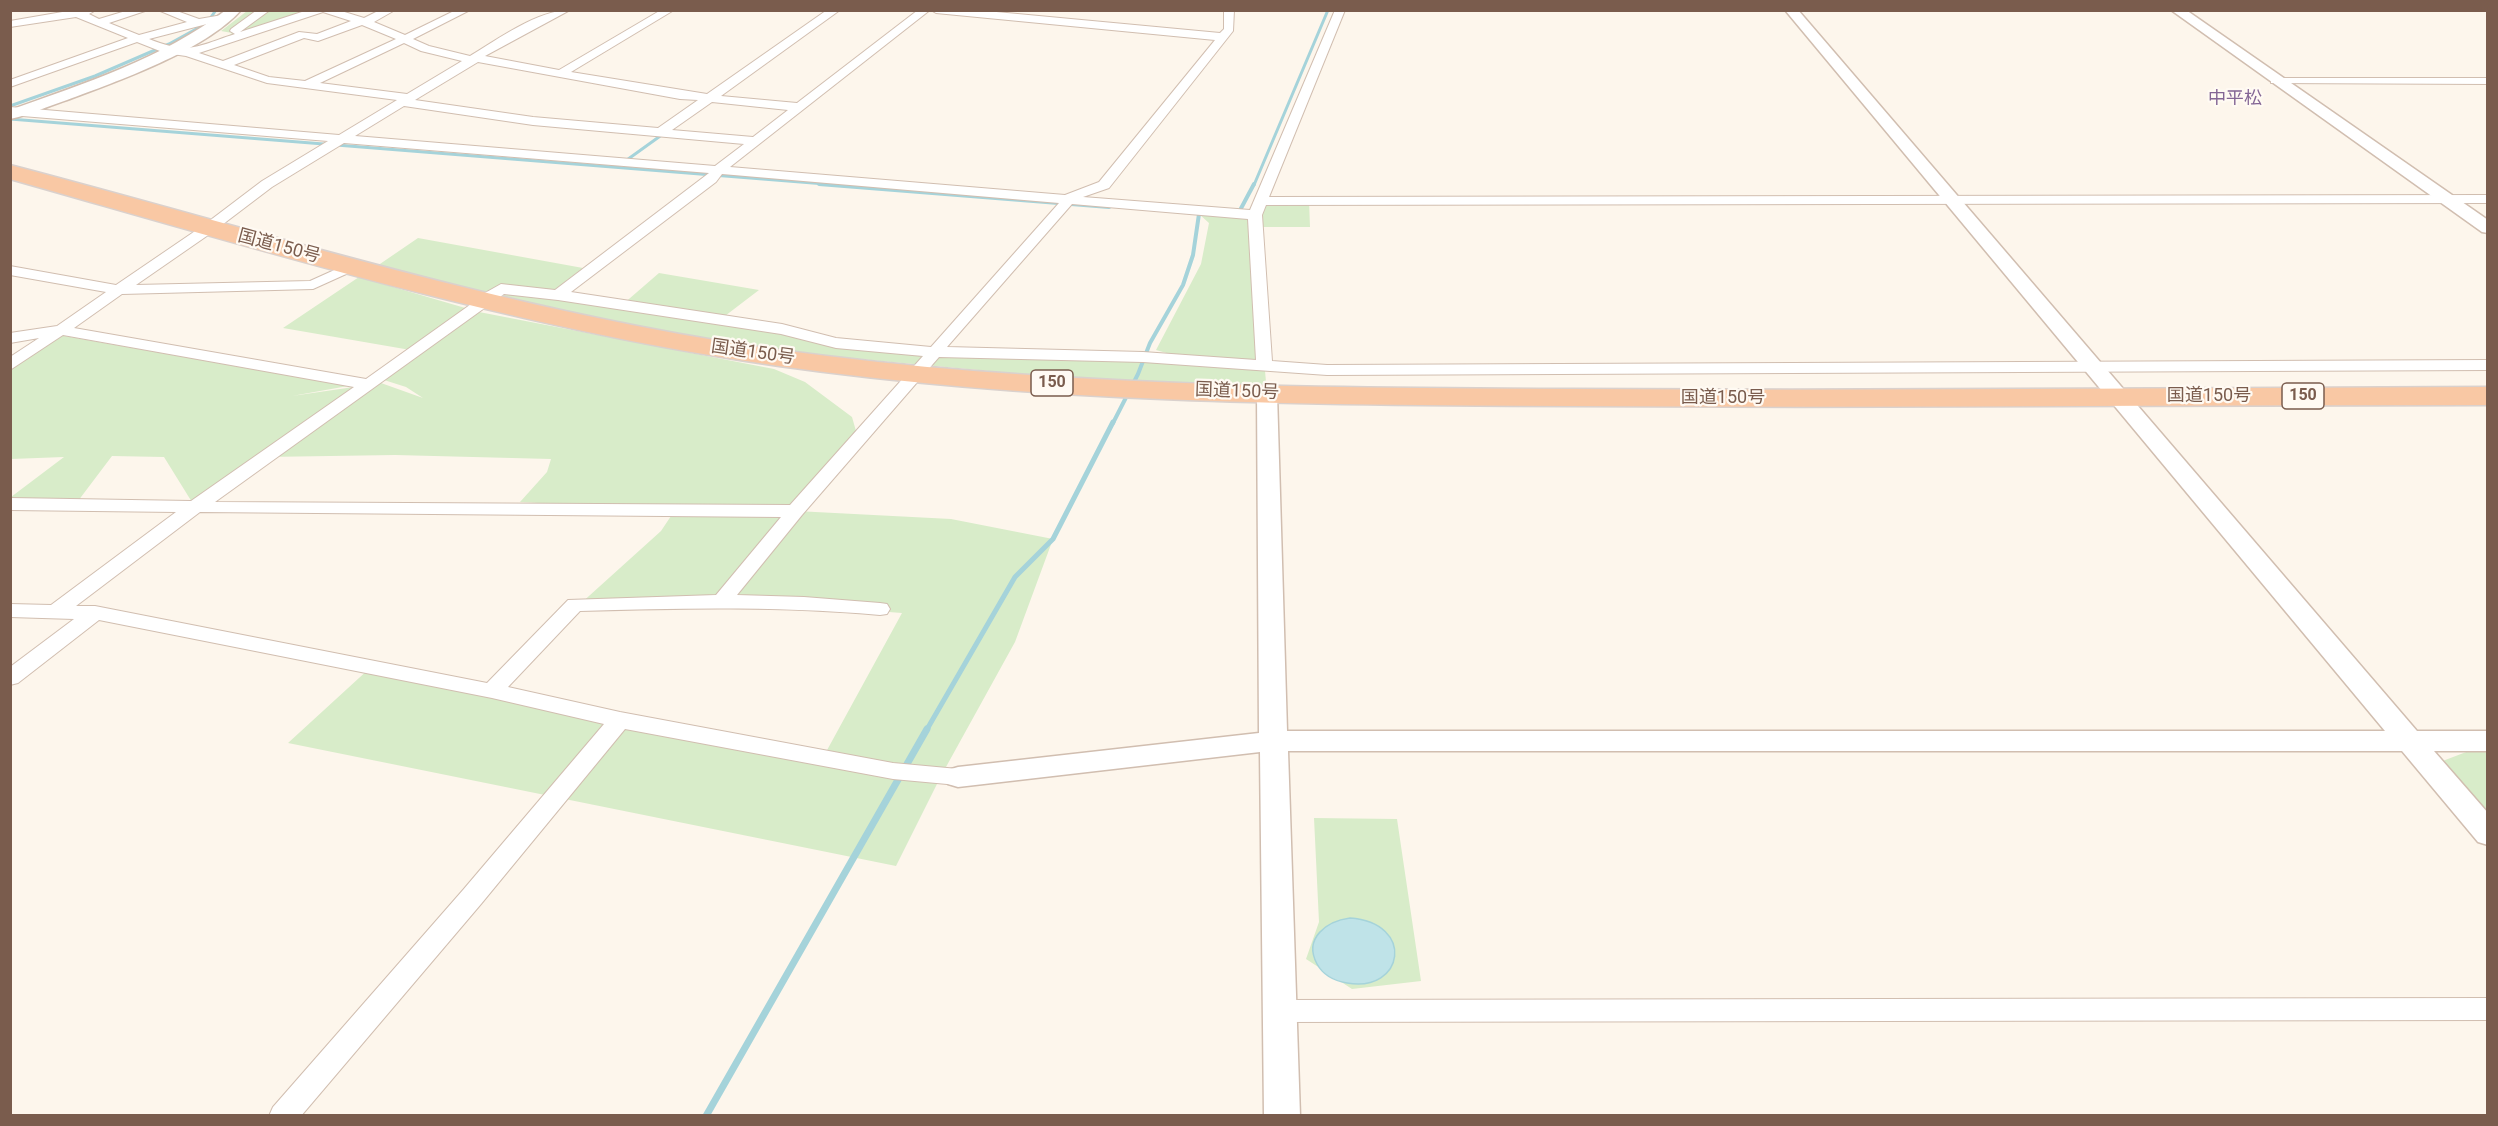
<!DOCTYPE html>
<html>
<head>
<meta charset="utf-8">
<style>
  body { margin:0 }
  #map { position:relative; width:2498px; height:1126px; overflow:hidden; background:#fdf6ec; font-family:Roboto,sans-serif }
  canvas { display:block }
  .frame { position:absolute; inset:0; border:12px solid #7a5c4d; pointer-events:none }
</style>
</head>
<body>
<div id="map">
<canvas width="2498" height="1126"></canvas>
<div class="frame"></div>
</div>
<script>
const c = document.querySelector('canvas').getContext('2d');
c.lineJoin = 'round';
function fill(path, color) { c.fillStyle = color; c.fill(path, 'evenodd'); }
function strokePath(path, color, width, dash) { c.strokeStyle = color; c.lineWidth = width; c.lineCap = dash ? 'butt' : 'round'; c.setLineDash(dash || []); c.stroke(path); }
function write(font, color, halo, rows, align = 'center') {
  c.font = font + ' Roboto,"Noto Sans JP",sans-serif'; c.lineWidth = 4.5; c.setLineDash([]); c.textBaseline = 'middle'; c.strokeStyle = halo; c.fillStyle = color; for (const [text, x, y, turn = 0] of rows) {
    c.save(); c.translate(x, y); c.rotate((+turn || 0) * Math.PI / 180); c.textAlign = isNaN(turn) ? turn : align; if (halo) c.strokeText(text, 0, 0); c.fillText(text, 0, 0); c.restore();
  }
}
fill(new Path2D(`
  M298 10 309 12 227 37 232 33 221 31 247 11Z
  M1309 200 1310 227H1255L1259 201Z
  M1199 214 1251 216 1267 393 1205 391 816 355 699 339 496 299 377 266 418 238 583 268 545 297 622 305 659 273 759 290 721 319 836 343 936 352 1170 354 1156 350 1201 264 1209 223Z
  M359 277 479 312 774 369 805 382 852 417 856 431 796 511 951 519 1053 539 1015 642 941 776 896 866 288 743 371 667 826 752 902 613 745 601 579 605 661 531 675 510 520 502 547 472 551 459 395 455 265 457 195 507 164 457 112 456 75 505 11 504V497L64 457 11 459V369L59 335 348 386 292 396 381 383 423 398 406 387 384 380 422 352 283 328Z
  M2474 749H2487V814L2440 762Z
  M1314 818 1397 819 1421 981 1352 989 1306 959 1319 922Z`), '#d8ecc9');
const water = new Path2D(`
  M1350 918C1416 923 1404 993 1347 983 1335 981 1323 975 1317 964 1303 938 1327 921 1350 918Z`);
fill(water, '#bfe3e8');
strokePath(water, '#a5d3da', 1.5);
strokePath(new Path2D(`
  M10 106 95 76 169 44 207 23 216 10
  M10 119 838 185
  M624 162 663 134
  M1254 185 1328 10`), '#a5d3da', 3);
strokePath(new Path2D(`
  M819 184 1109 207
  M1238 214 1254 184
  M1113 423 1138 374 1150 343 1183 285 1193 255 1199 214`), '#a5d3da', 4);
strokePath(new Path2D(`
  M926 731 1015 577 1053 539 1113 422`), '#a5d3da', 5);
strokePath(new Path2D(`
  M706 1116 927 729`), '#a5d3da', 7);
const minor = new Path2D(`
  M74 10H96L89 14 99 19 129 10H148L109 23 139 35 187 22 158 10H174L199 19 234 13V17L149 39C189 55 195 47 235 34L230 31 231 29 257 10H270L240 32 308 10H338L364 18 380 10H395L374 22 405 35 456 10H470L413 39 429 46 470 56C498 39 538 10 570 10L485 56 559 70 661 10H674L571 72 707 94 827 10H840L721 96 797 103 918 10H930L730 167 1065 195 1099 182 1215 40 936 13 931 10H975L1220 33 1224 29V10H1234L1233 31 1109 188 1083 197 1250 210 1335 10H1345L1269 197 2488 195V203L1266 205 1262 215 1272 361 1327 365 2488 360V370L1327 375 1143 362 939 357 802 515 737 595 804 597 880 603 887 604 890 609 887 614 880 615C780 606 681 608 580 611L508 687 620 712 893 763 958 769 966 771 969 777 966 783 958 785 893 779 625 729 481 904 301 1116H269L273 1107 463 890 604 724 492 698 99 620 18 683 10 685V667L74 619 10 617V604L51 605 176 512 10 510V498L191 501 354 387 63 335 10 370V357L39 338 10 343V333L57 326 106 292 10 275V266L116 285 204 225 262 181 328 141 10 115V107L339 135 397 100 267 83 186 56 165 53 137 42 10 87V80L128 38 76 17 10 27V21ZM323 12 351 21 317 34 299 32 223 61 199 53ZM362 25 396 39 305 81 269 77 234 65 304 38 318 41ZM404 43 421 51 462 61 407 94 320 83ZM478 62 680 99 698 100 658 128 533 117 415 100ZM712 102 788 110 753 137 672 130ZM404 106 533 125 744 144 715 166 355 136ZM344 143 709 173 555 290 501 284 476 298 474 302 366 379 74 328 122 294 313 289 355 270 357 267 350 263 310 281 136 285 214 231 272 187ZM722 174 1059 203 931 347 836 338 782 324 571 292 716 182ZM1072 204 1248 219 1256 360 1143 352 947 347ZM504 294 558 300 781 334 836 348 923 356 790 505 215 502ZM200 512 781 517 716 595 568 600 487 683 95 606H76Z
  M2275 78H2488V84L2271 83V79Z
  M2488 998V1020L1281 1022 1272 1019 1268 1011 1272 1003 1281 1000Z`);
const tertiary = new Path2D(`
  M226 10H241C206 50 116 82 67 100 48 106 30 115 10 119V110C85 83 162 59 226 10Z
  M1785 10H1798L2417 731H2488V751H2434L2488 813V845L2478 842 2402 751H1288L1300 1116H1264L1260 752 958 787 948 784 944 777 948 770 958 767 1259 733 1257 393 1260 389 1267 387 1274 389 1277 393 1287 731H2385Z
  M2171 10H2186L2488 220V233L2482 232Z`);
const trunk = new Path2D(`
  M10 165C266 232 517 314 780 350 1041 386 1307 388 1570 389 1876 391 2182 388 2488 387V405C2182 405 1876 408 1570 406 1306 405 1041 403 779 366 518 329 264 251 10 179Z`);
strokePath(minor, '#d1beb0', 2);
strokePath(tertiary, '#d1beb0', 3);
strokePath(trunk, '#dad1cd', 3);
fill(minor, '#fff');
fill(tertiary, '#fff');
fill(trunk, '#f9c8a4');
for (const [x, y, w] of [
  [1052,383,42],
  [2303,396,42]
]) { const box = new Path2D(); box.roundRect(x - w / 2, y - 13, w, 26, 4.5); c.fillStyle = '#fffaf3'; c.fill(box); strokePath(box, '#7a5c4d', 1.5); }
write('bold 16px', '#7a5c4d', null, [
  ["150",1052,383],
  ["150",2303,396]
]);
write('18px', '#846695', '#fffaf3', [
  ["中平松",2235,99]
]);
write('18px', '#7a5c4d', '#fffaf3', [
  ["国道150号",279,247,15],
  ["国道150号",753,353,8],
  ["国道150号",1237,392,2],
  ["国道150号",2209,396],
  ["国道150号",1723,398]
]);
</script>
</body>
</html>
